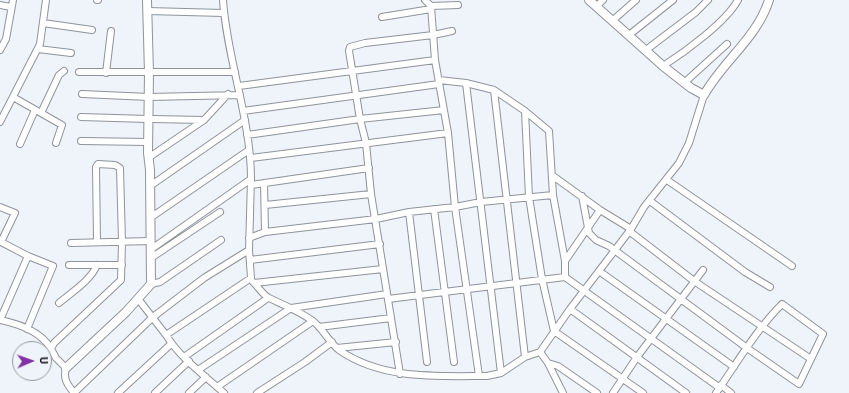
<!DOCTYPE html>
<html>
<head>
<meta charset="utf-8">
<style>
  body { margin:0 }
  #map { position:relative; width:849px; height:393px; overflow:hidden; background:#eff3fa; font-family:Roboto,sans-serif }
  canvas { display:block }
  .north { position:absolute; left:12px; top:341px; width:40px; height:40px; box-sizing:border-box; background:#eff3fa; border:1px solid #96999e; border-radius:50%; rotate:88deg; font-size:11px; font-weight:700; line-height:16px; text-align:center; color:#111215 }
  .north::after { content:''; display:block; margin:auto; width:14px; height:18px; background:#8033a4; clip-path:polygon(50% 0,100% 100%,50% 72%,0 100%) }
</style>
</head>
<body>
<div id="map">
<canvas width="849" height="393"></canvas>
<div class="north">U</div>
</div>
<script>
const c = document.querySelector('canvas').getContext('2d');
c.lineJoin = 'round';
function strokePath(path, color, width, dash) { c.strokeStyle = color; c.lineWidth = width; c.lineCap = dash ? 'butt' : 'round'; c.setLineDash(dash || []); c.stroke(path); }
const minor = new Path2D(`
  M97 0H98
  M425 0 431 6 435 60 448 133 455 207 481 202 553 195
  M0 5 11 7
  M431 6 458 5
  M596 7 603 0
  M147 11 224 13
  M382 17 431 9
  M612 21 636 0
  M43 23 92 30
  M629 35 673 0
  M38 49 71 53
  M0 50 6 39 13 0
  M646 50 696 12 708 0
  M663 66C685 52 726 22 738 0
  M79 72H235
  M106 73 111 31
  M439 80 466 83 494 90 525 357
  M466 83 501 373
  M684 83 727 44
  M239 86 435 60
  M494 90 525 111 549 131 553 195 565 261V277
  M82 94 149 97 240 95
  M13 97 41 113 59 75 64 71
  M243 111 439 84
  M525 111 529 197 542 279 554 331 643 393
  M41 113 62 125 56 143
  M81 117 148 119
  M152 119 204 120
  M0 122 40 44 46 0
  M247 135 360 119 444 110
  M81 141 148 142
  M20 144 35 110
  M148 157 151 156 204 120 228 94
  M251 158 448 133
  M553 176 600 210 631 229
  M667 180 792 266
  M264 183 265 232
  M251 185 369 168
  M150 186 245 120
  M582 196 589 233 596 240 609 246 747 348 799 384 823 334 782 304C756 330 737 363 716 393
  M650 201 745 272 770 287
  M265 205 371 194
  M0 207 15 213 1 242 28 256
  M434 209 454 362
  M409 212 427 362
  M150 218 249 150
  M629 231 694 281 811 359
  M249 238 265 232 376 219 409 212 455 207 479 376
  M97 242 96 167 98 164 115 165 120 168 122 242 121 280 54 343 51 349 56 358 66 368C63 379 67 384 74 393L153 317 204 278 249 250
  M71 243 151 241
  M150 250 251 179C251 118 227 60 223 0
  M151 258 220 212
  M250 260 380 244
  M565 261 600 210
  M69 265H122
  M599 271 734 367
  M253 282 254 283 383 269
  M254 283C259 288 264 296 269 298 284 305 299 311 313 321 323 329 329 342 339 350 382 380 437 376 487 376L501 373 525 357 540 352 570 309 631 229 644 207 679 163 689 143 704 95
  M151 284 160 282 221 240
  M388 299 565 277 720 388
  M139 300 166 335 251 278 249 250 251 179
  M59 303C72 292 91 280 97 265
  M570 309 686 393
  M0 320 28 256 53 266 27 329
  M0 320C19 324 41 331 51 349
  M319 327 391 318
  M166 335C180 358 204 375 224 393
  M337 348 396 342
  M540 352 548 363 563 393
  M184 357 268 298
  M548 363 558 366 597 393
  M198 370 291 308 387 294
  M400 374 371 194 366 143 360 119 349 51 350 47 365 43 433 35 452 31
  M721 385 731 393
  M217 387 313 321
  M118 393 171 344
  M155 393 189 361
  M189 393 206 377
  M257 393 305 362 332 342
  M613 393 637 357 703 270`);
const tertiary = new Path2D(`
  M589 0 663 66 691 88 704 95C723 61 757 38 769 0
  M66 368 126 312 151 284 150 170 148 153 149 73 147 0`);
strokePath(minor, '#8f939a', 8);
strokePath(tertiary, '#8f939a', 10);
strokePath(minor, '#fff', 6);
strokePath(tertiary, '#fff', 8);
</script>
</body>
</html>
